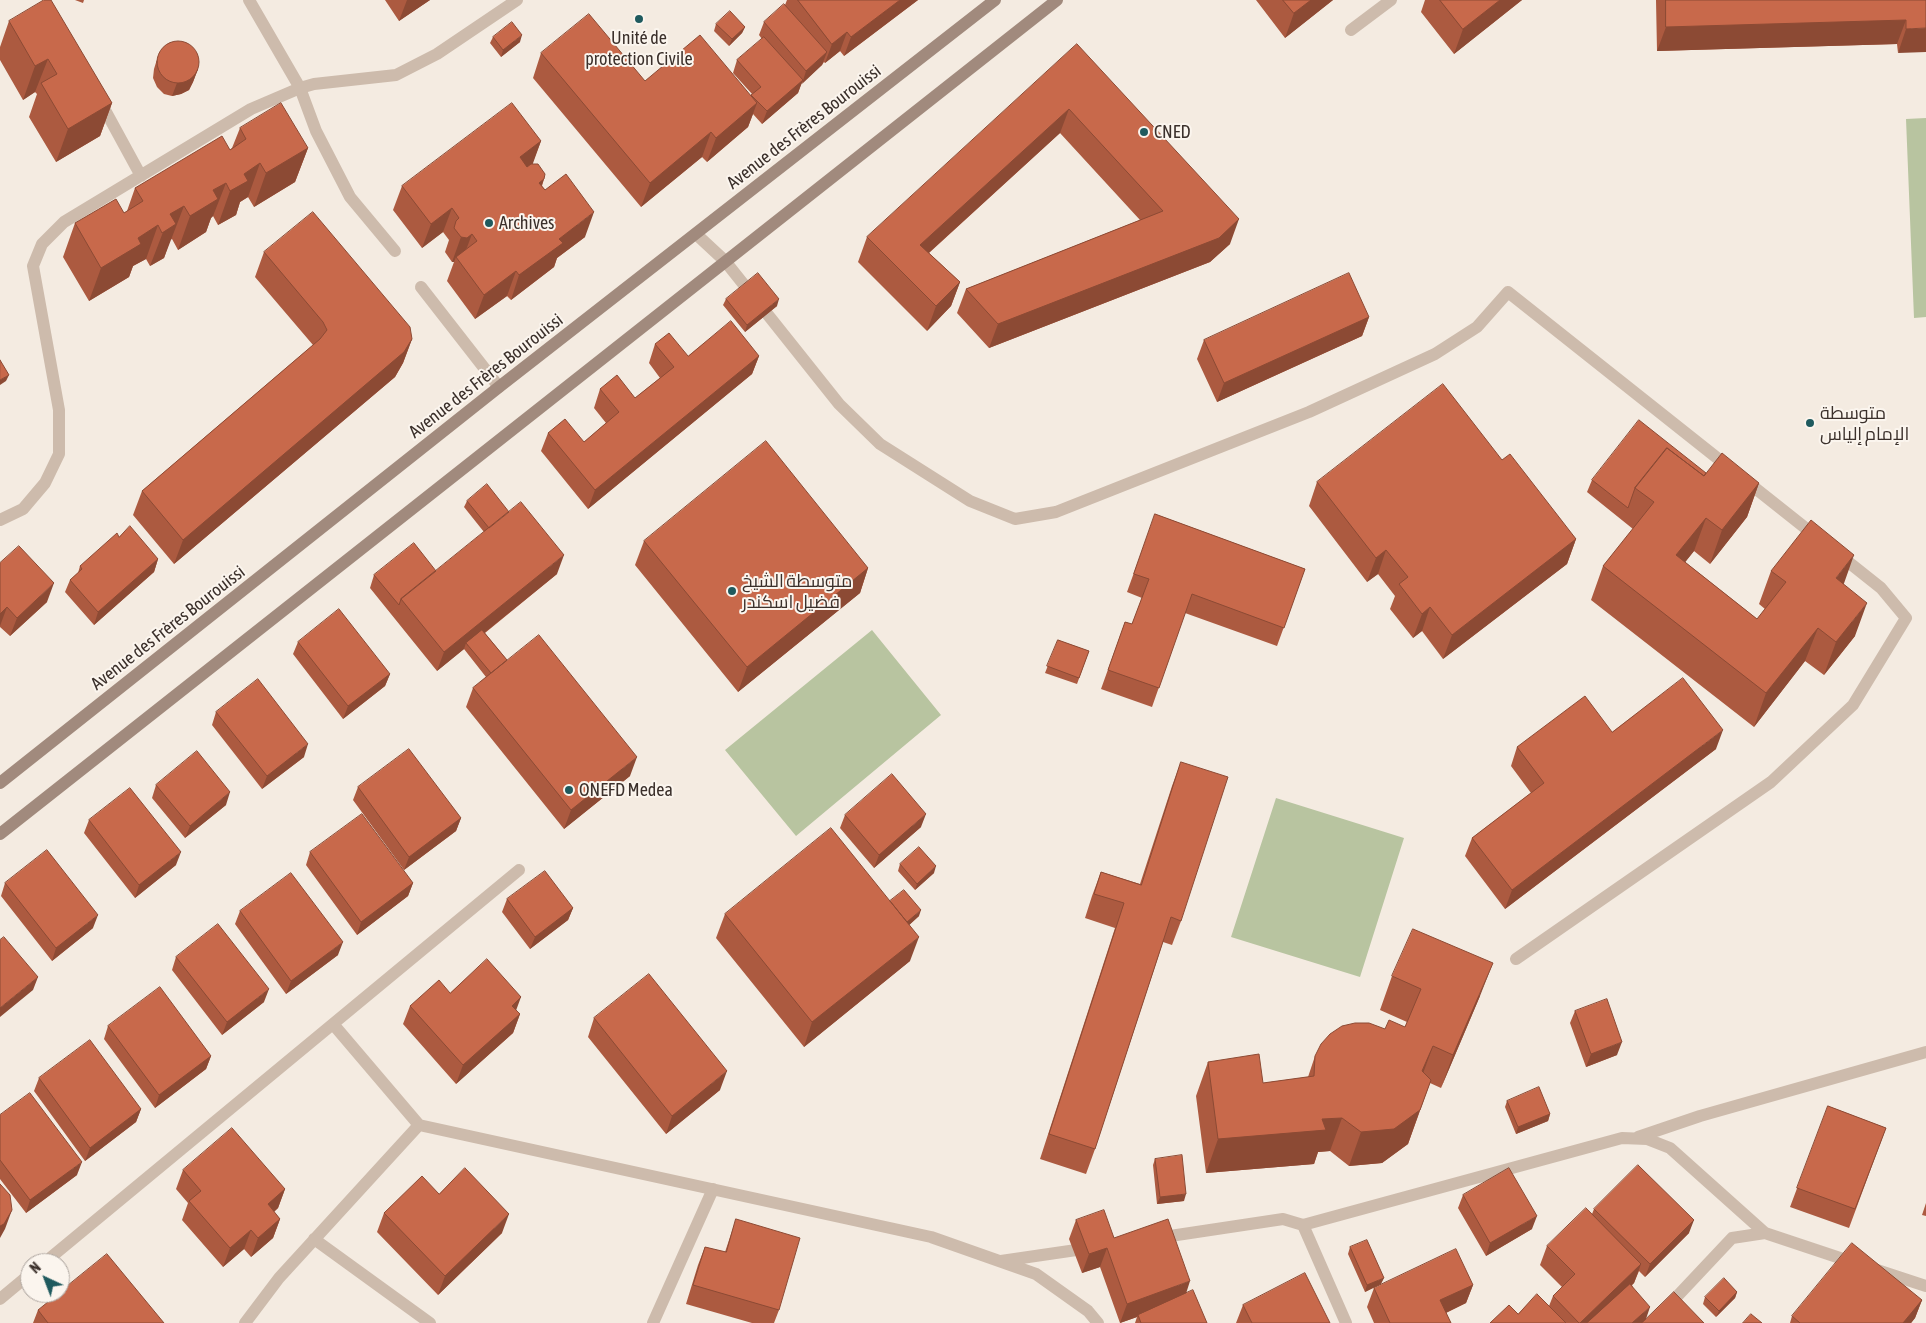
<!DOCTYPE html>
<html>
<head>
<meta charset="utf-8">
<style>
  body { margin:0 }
  #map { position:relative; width:1926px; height:1323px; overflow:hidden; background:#f4ebe1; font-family:"Asap Condensed",sans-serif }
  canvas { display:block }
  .north { position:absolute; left:20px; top:1253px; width:50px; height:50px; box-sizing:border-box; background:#fbf5ee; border:1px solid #aea6a0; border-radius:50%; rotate:317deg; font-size:14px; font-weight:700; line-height:20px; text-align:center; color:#3b302b }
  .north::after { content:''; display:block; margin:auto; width:18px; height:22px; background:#1f5a5e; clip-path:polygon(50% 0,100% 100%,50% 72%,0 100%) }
</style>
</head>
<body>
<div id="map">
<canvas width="1926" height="1323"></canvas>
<div class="north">N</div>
</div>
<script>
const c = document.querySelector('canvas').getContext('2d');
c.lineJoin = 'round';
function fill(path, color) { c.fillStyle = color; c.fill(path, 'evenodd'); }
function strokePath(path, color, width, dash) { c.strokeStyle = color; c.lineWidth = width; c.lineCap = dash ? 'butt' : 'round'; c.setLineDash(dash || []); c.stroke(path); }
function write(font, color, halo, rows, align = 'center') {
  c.font = font + ' "Asap Condensed",Cairo,sans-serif'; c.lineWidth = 4; c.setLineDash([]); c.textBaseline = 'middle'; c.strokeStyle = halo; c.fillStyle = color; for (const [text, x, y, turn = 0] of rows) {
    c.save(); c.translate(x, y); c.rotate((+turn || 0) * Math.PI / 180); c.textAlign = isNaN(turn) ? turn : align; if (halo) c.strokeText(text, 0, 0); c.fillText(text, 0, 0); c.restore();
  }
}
fill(new Path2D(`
  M1926 118V317L1914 318 1906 119Z
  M872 630 941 715 796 836 725 750Z
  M1276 798 1404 838 1360 977 1231 937Z`), '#b8c4a0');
strokePath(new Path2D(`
  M300 88 316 131 350 197 395 251
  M421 287 499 387`), '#cdbbac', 12);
strokePath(new Path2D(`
  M249 0 300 88
  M1351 30 1391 0
  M99 99 141 176
  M696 234 725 261 839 404 880 444 970 501 1015 519 1056 512 1309 412 1435 354 1477 327 1508 292 1818 538
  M0 520 23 509 45 483 59 454V410L33 266 42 244 64 222 251 109 300 88 314 84 396 75 437 54 517 0
  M1516 959 1771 782 1853 705 1906 618 1881 588 1837 553
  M333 1024 419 1125 931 1237 1036 1274 1088 1311 1098 1323
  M1638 1137 1700 1116 1926 1052
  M1303 1225 1346 1323
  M1157 1238 1283 1219 1303 1225 1622 1138 1647 1139 1670 1148 1765 1233
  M314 1239 430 1323
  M1001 1261 1090 1248
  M44 1263 519 870
  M1874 1269 1926 1286
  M0 1299 30 1274
  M245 1323 279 1278 419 1125
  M653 1323 713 1189
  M1652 1323 1732 1238 1765 1233 1855 1263`), '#cdbbac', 12);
strokePath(new Path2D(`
  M0 783 499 387 995 0
  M0 834 1057 0`), '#a18a7d', 12);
fill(new Path2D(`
  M75 0H84L83 3Z
  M385 0H430L399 21Z
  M787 0H918L844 56 840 51 825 63 824 62 822 65 801 84 798 93 762 124 753 114 748 127 707 162 702 157 641 207 533 78 541 53 645 81 751 95 752 94 733 73 737 60 762 39 759 35 764 22 785 5Z
  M1256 0H1333L1285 38Z
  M1425 0H1522L1454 54 1421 12Z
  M1656 0H1926L1898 53 1897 44 1657 51Z
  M9 21 112 103 100 136 56 162 29 117 37 94 35 92 23 100 0 60V47Z
  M716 24 745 27 742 33 729 46 714 31Z
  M493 37 520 42 501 57 490 43Z
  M1077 44 1230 244 1210 262 989 348 957 313 966 289 1140 220 1060 133 929 253 960 282 951 306 927 331 858 262 867 237Z
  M158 56 198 69 193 82 189 90 181 94 172 96 164 94 157 87 153 78 154 69Z
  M240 128 308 148 295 182 254 207 248 197 240 202 236 215 218 225 213 216 211 218 206 232 178 250 172 239 170 240 164 258 150 266 146 259 133 266 129 277 89 301 63 257 75 223 124 213 127 211 135 188 230 150 232 148Z
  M541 141 532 164 544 179 542 186 585 237 557 258 554 267 511 300 507 296 475 319 447 281 454 262H452L445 252 449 240 443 232 422 248 393 210 402 186Z
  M264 252 412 339 403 363 395 377 174 564 133 515 142 491 313 345 255 277Z
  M726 299 777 306 745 332 723 305Z
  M1369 317 1362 336 1217 402 1197 359 1204 340Z
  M655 344 688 356H759L752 374 588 509 541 451 548 433 584 442 606 423 594 408 600 389 635 398 660 378 649 363Z
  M1502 460 1576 539 1567 564 1443 659 1422 631 1413 638 1390 609 1395 596 1378 574 1367 582 1309 506 1317 482Z
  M1706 473 1759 483 1747 517 1710 564 1694 551 1685 562 1757 619 1765 609 1759 604 1771 571 1843 584 1855 636 1824 675 1805 661 1754 727 1591 600 1603 566 1633 529 1587 492 1592 480Z
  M467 501 557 574 485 633 507 660 630 776 564 829 466 707 473 688 486 677 464 649 437 671 370 588 374 575 436 571 484 532 464 507Z
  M1155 514 1305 569 1277 646 1185 613 1152 707 1101 689 1125 622 1132 624 1142 598 1127 592Z
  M644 541 868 568 860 593 738 692 635 565Z
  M158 559 154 572 94 625 65 592 70 580 78 573 80 566Z
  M0 563 47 602 10 636 0 627Z
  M1058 640 1089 651 1077 684 1045 673Z
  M298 642 390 674 385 686 343 719 293 654Z
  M216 712 304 757 262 789 212 725Z
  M1612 732 1716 749 1505 909 1465 856 1472 838 1531 793 1511 766 1517 747Z
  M1181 762V921L1172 945 1163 942 1095 1149 1086 1174 1040 1159 1115 928 1085 918 1092 896 1101 872 1140 884 1172 786Z
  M156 785 226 805 185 838 152 798Z
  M358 787 461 818 456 831 404 870 353 800Z
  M845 815 921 827 874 868 840 828Z
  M89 820 176 865 135 898 84 833Z
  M310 852 413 883 408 896 357 935 306 865Z
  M900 864 934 873 915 890 898 871Z
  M5 883 93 928 52 961 1 896Z
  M507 899 573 908 568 920 530 949 502 912Z
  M890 901 919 916 909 925 910 961 804 1047 716 938 725 914Z
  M240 911 338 955 286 994 235 924Z
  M176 957 264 1002 222 1035 172 970Z
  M1392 976 1480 996 1441 1088 1430 1083 1408 1144 1382 1163 1349 1166 1330 1151 1318 1152 1314 1164 1206 1173 1196 1096 1208 1062 1263 1083 1308 1077 1315 1056 1385 1029 1405 1027 1407 1022 1380 1010Z
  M450 993 516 1011 520 1014 513 1033 456 1084 403 1024 410 1006Z
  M1575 1011 1617 1055 1586 1067 1570 1023Z
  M594 1018 720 1090 666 1134 588 1037Z
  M108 1026 211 1056 206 1069 155 1108 104 1039Z
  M39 1078 141 1109 136 1122 85 1161 34 1091Z
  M1507 1101 1550 1114 1548 1121 1516 1134 1505 1107Z
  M1828 1106 1886 1128 1849 1228 1790 1207Z
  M0 1115 77 1175 26 1213 0 1179Z
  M1155 1159 1184 1201 1157 1204 1153 1165Z
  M183 1170 285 1189 278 1208 274 1212 280 1219 273 1238 251 1257 244 1249 223 1267 182 1220 188 1203 176 1189Z
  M439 1194 502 1233 438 1295 377 1232 384 1213Z
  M1463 1195 1532 1229 1486 1256 1458 1208Z
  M1926 1203V1216L1922 1215Z
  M1594 1209 1689 1233 1645 1277 1639 1271 1634 1283 1632 1285 1646 1319 1704 1323H1490L1518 1314 1549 1306 1553 1296 1562 1287 1540 1265 1547 1246 1592 1214Z
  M736 1219 779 1310 774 1323H752L686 1304 698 1265 705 1247 725 1252Z
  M1076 1220 1114 1238 1186 1294 1207 1323H1135L1137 1317 1120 1323 1100 1267 1082 1273 1069 1239Z
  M1350 1247 1381 1284 1365 1292 1348 1254Z
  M1473 1285 1466 1303 1446 1313 1451 1323H1374L1367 1307 1374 1288Z
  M1737 1292 1735 1298 1716 1317 1703 1304 1705 1297Z
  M1922 1300 1915 1318 1911 1323H1790L1792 1316Z
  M1243 1305 1330 1323H1236Z
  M38 1310 164 1323H33Z`), '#ac5a40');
fill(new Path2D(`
  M407 0H430L399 21Z
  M900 0H918L844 56 851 37Z
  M1311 0H1333L1285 38 1294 13Z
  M1500 0H1522L1454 54 1463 29Z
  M1906 20 1897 44 1657 51 1666 27Z
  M745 27 742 33 729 46 732 39Z
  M1926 28V52L1898 53 1906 29Z
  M847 32 840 51 825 63 832 44Z
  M522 35 520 42 501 57 503 50Z
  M827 52 822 65 802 84 806 71Z
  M48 59 35 92 23 100 35 66Z
  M198 69 193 82 189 90 181 94 172 96 177 83Z
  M803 80 798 93 762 124 767 111Z
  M112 103 100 136 56 162 68 129Z
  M757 103 748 127 707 162 716 138Z
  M1069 109 1060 133 911 269 920 245Z
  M711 132 702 157 641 207 650 183Z
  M541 141 532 166 511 181 520 157Z
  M308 148 295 182 254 207 266 173Z
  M260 163 248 197 240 202 236 215 218 225 230 191 244 174Z
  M544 179 535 203 539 183Z
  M226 183 213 216 211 218 206 232 178 250 190 216 213 190Z
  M184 206 164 258 150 266 170 214Z
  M452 208 443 232 422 248 431 224Z
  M594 212 585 237 557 258 554 267 511 300 519 275 559 239Z
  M1239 219 1230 244 1210 262 989 348 998 324Z
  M158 225 146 259 133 266 129 277 89 301 101 268 138 238Z
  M472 234 463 258 456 257 454 262H452L461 237Z
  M516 271 507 296 475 319 484 295Z
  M960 282 951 306 927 331 936 306Z
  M779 299 777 306 745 332 747 325Z
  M1369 317 1362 336 1217 402 1224 383Z
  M412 339 403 363 395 377 174 564 183 540Z
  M759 356 752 374 588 509 595 490Z
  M9 375 6 381 0 385V380Z
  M1759 483 1747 517 1710 564 1722 530Z
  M1706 518 1694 551 1664 589 1676 555Z
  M1576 539 1567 564 1443 659 1452 635Z
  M1386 550 1378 574 1367 582 1376 558Z
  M564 555 557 574 468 646 466 643 464 649 437 671 444 652Z
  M1854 555 1842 589 1836 578Z
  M158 559 154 572 94 625 98 612Z
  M868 568 860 593 738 692 747 667Z
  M54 583 47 602 10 636 17 618Z
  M1867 603 1855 636 1824 675 1836 642Z
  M7 607 0 626V627V614Z
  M1430 607 1422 631 1413 638 1422 614Z
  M1818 628 1805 661 1754 727 1766 693Z
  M390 674 385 686 343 719 348 706Z
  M1723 730 1716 749 1505 909 1512 890Z
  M308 744 304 757 262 789 267 776Z
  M637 757 630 776 564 829 571 810Z
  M230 792 226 805 185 838 190 826Z
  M926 814 921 827 874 868 879 855Z
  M461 818 456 831 404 870 409 857Z
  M181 852 176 865 135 898 139 885Z
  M936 866 934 873 915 890 917 884Z
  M413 883 408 896 357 935 361 922Z
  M573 908 568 920 530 949 535 937Z
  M921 910 919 916 894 939 896 932Z
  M98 915 93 928 52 961 56 948Z
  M919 937 910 961 804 1047 812 1022Z
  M343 942 338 955 286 994 291 981Z
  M1493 963 1480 996 1441 1088 1453 1055Z
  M38 977 33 990 0 1017V1008Z
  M269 989 264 1002 222 1035 227 1022Z
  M521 997 514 1016 512 1006Z
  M520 1014 513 1033 456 1084 463 1065Z
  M1622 1042 1617 1055 1586 1067 1591 1054Z
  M1433 1046 1421 1079 1422 1071Z
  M211 1056 206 1069 155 1108 159 1095Z
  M727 1071 720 1090 666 1134 672 1116Z
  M141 1109 136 1122 85 1161 90 1148Z
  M1420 1110 1408 1144 1382 1163 1349 1166 1361 1132Z
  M1550 1114 1548 1121 1516 1134 1518 1127Z
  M1342 1118 1330 1151 1318 1152 1314 1164 1206 1173 1218 1139 1322 1119Z
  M82 1162 77 1175 26 1213 30 1200Z
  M285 1189 278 1208 261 1223 268 1204Z
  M1186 1194 1184 1201 1157 1204 1160 1197Z
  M12 1210 5 1229 0 1238V1226Z
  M509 1214 502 1233 438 1295 445 1276Z
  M1537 1216 1532 1229 1486 1256 1490 1243Z
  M280 1219 273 1238 251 1257 258 1238Z
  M1694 1220 1689 1233 1645 1277 1650 1264Z
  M251 1230 244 1249 223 1267 230 1248Z
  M1107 1248 1100 1267 1082 1273 1089 1254Z
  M1641 1264 1634 1283 1593 1323H1580Z
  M1384 1278 1381 1284 1365 1292 1367 1285Z
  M1190 1281 1184 1300 1138 1315 1137 1317 1120 1323 1127 1304Z
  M1473 1285 1466 1303 1433 1319 1440 1300Z
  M1737 1292 1735 1298 1716 1317 1719 1311Z
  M1922 1300 1915 1318 1911 1323H1903Z
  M1650 1307 1646 1319 1642 1323H1632Z`), '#8c4a34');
const building = new Path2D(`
  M44 0H51L112 103 68 129 41 83 57 74 48 59 35 66 9 21Z
  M798 0H900L851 37 847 32 832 44Z
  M1283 0H1311L1294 13Z
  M1440 0H1500L1463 29Z
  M1666 0H1926V28L1906 29V20L1666 27Z
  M784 4 827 52 806 71 764 22Z
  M730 11 745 27 732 39 716 24Z
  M589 14 645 81 700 35 757 103 716 138 711 132 650 183 541 53Z
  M512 22 522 35 503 50 493 37Z
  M764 37 803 80 767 111 751 95 761 87 737 60Z
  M157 62a21 21 0 1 1 42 0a21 21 0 1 1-42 0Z
  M1077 44 1239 219 1219 238 998 324 966 289 1163 211 1069 109 920 245 960 282 936 306 867 237Z
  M281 103 308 148 266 173 260 163 244 174 248 181 230 191 226 183 213 190 218 199 190 216 184 206 170 214 176 224 162 233 158 225 138 238 141 244 101 268 75 223 116 199 124 213 143 201 135 188 222 136 230 150 246 139 240 128Z
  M512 103 541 141 520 157 527 167 531 164H538L545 174 544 179 539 183 545 190 566 174 594 212 559 239 563 243 519 275 516 271 484 295 456 257 477 241 472 234 467 238 461 237 454 228 456 221 459 218 452 208 431 224 402 186Z
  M313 212 410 327 412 339 404 352 183 540 142 491 320 339 327 330 323 322 264 252Z
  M758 273 779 299 747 325 726 299Z
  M1349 273 1369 317 1224 383 1204 340Z
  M731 321 759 356 595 490 548 433 565 419 584 442 619 412 600 389 617 375 635 398 674 367 655 344 669 333 688 356Z
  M0 360 9 375 0 380Z
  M1443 384 1502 460 1510 454 1576 539 1452 635 1430 607 1422 614 1399 584 1408 577 1386 550 1376 558 1317 482Z
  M1639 420 1706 473 1704 476 1667 448 1635 488 1628 508 1592 480Z
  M766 441 868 568 747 667 644 541Z
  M1667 448 1704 476 1722 453 1759 483 1722 530 1706 518 1676 555 1757 619 1786 582 1771 571 1811 520 1854 555 1836 578 1867 603 1836 642 1818 628 1766 693 1603 566 1654 502 1635 488Z
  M487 484 509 512 489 528 467 501Z
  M521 502 564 555 444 652 401 599Z
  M1155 514 1305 569 1284 628 1192 594 1159 688 1108 670 1125 622 1132 624 1149 579 1134 574Z
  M130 526 158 559 98 612 70 580 82 569 80 566 117 533 119 537Z
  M414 543 436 571 401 599 399 605 374 575Z
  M19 546 54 583 17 618 7 607 0 614V563Z
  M339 609 390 674 348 706 298 642Z
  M482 630 507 660 491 673 466 643Z
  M539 635 637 757 571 810 473 688Z
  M1058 640 1089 651 1079 678 1047 666Z
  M1683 678 1723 730 1512 890 1472 838 1544 783 1517 747 1585 696 1612 732Z
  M258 679 308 744 267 776 216 712Z
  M409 749 461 818 409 857 358 787Z
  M197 751 230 792 190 826 156 785Z
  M1181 762 1228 777 1181 921 1171 917 1095 1149 1049 1134 1124 903 1094 894 1101 872 1141 885Z
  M892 774 926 814 879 855 845 815Z
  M130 788 181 852 139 885 89 820Z
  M362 814 413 883 361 922 310 852Z
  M831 828 919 937 812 1022 725 914Z
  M919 847 936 866 917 884 900 864Z
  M47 850 98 915 56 948 5 883Z
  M545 871 573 908 535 937 507 899Z
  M291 873 343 942 291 981 240 911Z
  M904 890 921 910 907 922 890 901Z
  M218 924 269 989 227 1022 176 957Z
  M1413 929 1493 963 1453 1055 1433 1046 1422 1071 1431 1080 1420 1110 1394 1129 1361 1132 1342 1118 1322 1119 1326 1130 1218 1139 1208 1062 1259 1054 1263 1083 1314 1076 1315 1056 1321 1044 1330 1034 1342 1026 1355 1023H1369L1385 1029 1389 1020 1405 1027 1421 989 1392 976Z
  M4 937 38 977 0 1008V940Z
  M487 959 521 997 512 1006 520 1014 463 1065 410 1006 439 980 450 993Z
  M649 974 727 1071 672 1116 594 1018Z
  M160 987 211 1056 159 1095 108 1026Z
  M1607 999 1622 1042 1591 1054 1575 1011Z
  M90 1040 141 1109 90 1148 39 1078Z
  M1539 1087 1550 1114 1518 1127 1507 1101Z
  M30 1093 82 1162 30 1200 0 1160V1115Z
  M1828 1106 1886 1128 1855 1209 1797 1188Z
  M232 1128 285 1189 268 1204 280 1219 258 1238 251 1230 230 1248 189 1201 201 1191 183 1170Z
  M1182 1155 1186 1194 1160 1197 1155 1159Z
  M1638 1165 1694 1220 1650 1264 1594 1209Z
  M465 1168 509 1214 445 1276 384 1213 422 1176 439 1194Z
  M1509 1168 1537 1216 1490 1243 1463 1195Z
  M0 1184 10 1195 12 1210 4 1224 0 1226Z
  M1586 1208 1641 1264 1580 1323H1579L1553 1296 1575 1274 1547 1246Z
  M1104 1210 1114 1238 1168 1219 1190 1281 1127 1304 1107 1248 1089 1254 1076 1220Z
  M736 1219 800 1238 779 1310 693 1285 705 1247 726 1252Z
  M1367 1240 1384 1278 1367 1285 1350 1247Z
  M1852 1243 1922 1300 1903 1323H1800L1792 1316Z
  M1456 1249 1473 1285 1440 1300 1451 1323H1390L1374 1288Z
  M107 1254 164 1323H48L38 1310 59 1293H60V1292Z
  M1305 1273 1330 1323H1252L1243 1305Z
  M1724 1278 1737 1292 1719 1311 1705 1297Z
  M1630 1284 1650 1307 1632 1323H1587Z
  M1193 1290 1207 1323H1141L1138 1315Z
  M1674 1292 1704 1323H1642Z
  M1537 1294 1566 1323H1490L1509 1305 1518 1314Z
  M1751 1314 1762 1323H1743Z`);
fill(building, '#c8694b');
strokePath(building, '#8c4a34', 1);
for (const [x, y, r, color] of [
  [639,19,5,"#1f5a5e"],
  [1144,132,5,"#1f5a5e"],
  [489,223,5,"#1f5a5e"],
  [1810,423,5,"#1f5a5e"],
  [732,591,5,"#1f5a5e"],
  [569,790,5,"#1f5a5e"]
]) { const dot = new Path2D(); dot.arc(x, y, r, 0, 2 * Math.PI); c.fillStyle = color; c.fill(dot); strokePath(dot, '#fbf5ee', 2); }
write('18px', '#3b302b', '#fbf5ee', [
  ["Unité de",639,38,"center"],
  ["protection Civile",639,59,"center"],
  ["CNED",1154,132],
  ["Archives",499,223],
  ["متوسطة",1820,413],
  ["الإمام إلياس",1820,434],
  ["متوسطة الشيخ",742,581],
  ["فضيل اسكندر",742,602],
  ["ONEFD Medea",579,790]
], 'left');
write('18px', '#3b302b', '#fbf5ee', [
  ["Avenue des Frères Bourouissi",804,127,-38],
  ["Avenue des Frères Bourouissi",486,376,-38],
  ["Avenue des Frères Bourouissi",168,628,-38]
]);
</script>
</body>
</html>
